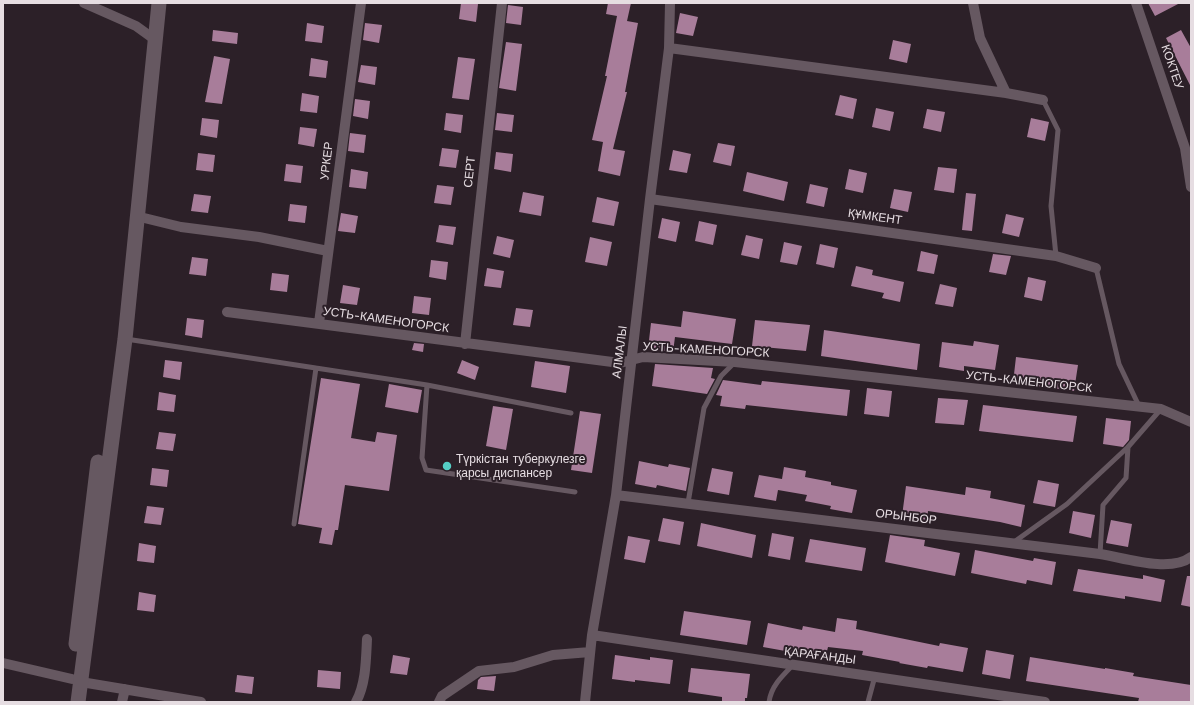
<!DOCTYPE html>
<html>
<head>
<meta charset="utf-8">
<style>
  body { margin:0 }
  #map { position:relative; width:1194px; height:705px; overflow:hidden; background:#2c2028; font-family:"Work Sans",sans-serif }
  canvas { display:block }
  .frame { position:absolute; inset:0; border:4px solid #e6dde2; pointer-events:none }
</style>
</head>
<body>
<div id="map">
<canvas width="1194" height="705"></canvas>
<div class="frame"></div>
</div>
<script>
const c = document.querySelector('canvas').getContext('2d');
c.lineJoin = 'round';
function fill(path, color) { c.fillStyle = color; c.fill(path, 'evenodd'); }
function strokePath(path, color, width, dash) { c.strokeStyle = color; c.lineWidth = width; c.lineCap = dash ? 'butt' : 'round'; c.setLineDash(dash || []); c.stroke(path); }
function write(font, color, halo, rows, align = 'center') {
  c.font = font + ' "Work Sans",sans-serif'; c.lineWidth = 4; c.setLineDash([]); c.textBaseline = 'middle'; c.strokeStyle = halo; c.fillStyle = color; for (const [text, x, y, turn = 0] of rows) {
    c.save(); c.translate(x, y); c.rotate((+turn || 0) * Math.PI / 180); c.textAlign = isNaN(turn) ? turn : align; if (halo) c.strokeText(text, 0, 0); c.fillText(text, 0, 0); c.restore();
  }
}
fill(new Path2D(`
  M461 3 478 4 476 22 459 19Z
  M608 3H631L627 21 638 23 625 92H627L613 149 625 151 620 176 598 171 603 142 592 140 607 76H605L617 16 606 14Z
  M1148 3H1180L1155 16Z
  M508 5 523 7 521 25 506 23Z
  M680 13 698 17 693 36 676 33Z
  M307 23 324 26 322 43 305 41Z
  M365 23 382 25 379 43 363 40Z
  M213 30 238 33 237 44 212 41Z
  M1181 30 1191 48V87L1166 38Z
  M893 40 911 44 907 63 889 59Z
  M506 42 522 44 516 91 499 88Z
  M214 56 230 59 222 104 205 102Z
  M458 57 475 59 469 100 452 98Z
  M311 58 328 61 326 78 309 76Z
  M361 65 377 67 375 85 358 82Z
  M302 93 319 96 317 113 300 111Z
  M840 95 857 99 853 119 835 115Z
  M355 99 370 101 368 119 353 116Z
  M876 108 894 112 890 131 872 127Z
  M927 109 945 112 941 132 923 128Z
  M446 113 463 115 461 133 444 130Z
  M497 113 514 115 512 132 495 130Z
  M202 118 219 120 217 138 200 135Z
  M1031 118 1049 122 1045 141 1027 137Z
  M300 127 317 129 314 147 298 144Z
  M350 133 366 135 364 153 348 151Z
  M718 143 735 146 731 166 713 162Z
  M442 148 459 150 456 168 439 166Z
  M673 150 691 154 687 173 669 170Z
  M496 152 513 154 511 172 494 169Z
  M198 153 215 155 213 172 196 170Z
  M286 164 303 166 301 183 284 181Z
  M938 167 957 169 954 193 934 190Z
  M351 169 368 172 366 189 349 187Z
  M849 169 867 173 863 193 845 189Z
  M747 172 788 182 784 201 743 191Z
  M810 184 828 188 824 207 806 203Z
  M437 185 454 187 451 205 434 203Z
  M894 189 912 192 908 212 890 208Z
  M523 192 544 196 541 216 519 212Z
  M966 193 976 194 972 231 962 230Z
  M194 194 211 196 208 213 191 211Z
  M597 197 619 202 614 226 592 222Z
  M290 204 307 206 305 223 288 221Z
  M341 213 358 216 355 233 338 231Z
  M1006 214 1024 218 1019 237 1002 233Z
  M662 218 680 222 676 242 658 238Z
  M699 221 717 225 713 245 695 241Z
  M439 225 456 227 453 245 436 242Z
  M746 235 763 239 759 259 741 255Z
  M497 236 514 240 510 258 493 254Z
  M590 237 612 242 607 266 585 262Z
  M784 242 802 246 797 265 780 262Z
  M820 244 838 248 834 268 816 264Z
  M921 251 938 255 934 274 917 271Z
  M993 254 1011 256 1006 275 989 272Z
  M192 257 208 259 206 276 189 274Z
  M431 260 448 262 446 280 429 277Z
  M856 266 873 270 872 275 904 282 900 302 882 298 884 293 851 286Z
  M487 268 504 271 501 288 484 286Z
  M272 273 289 275 287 292 270 290Z
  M1028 277 1046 281 1042 301 1024 297Z
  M940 284 957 288 953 307 935 304Z
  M343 285 360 288 357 305 340 303Z
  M414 296 431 298 429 315 412 313Z
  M516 308 533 310 530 327 513 325Z
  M683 311 736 319 732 344 675 337 673 352 648 349 651 323 681 327Z
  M187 318 204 320 202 338 185 335Z
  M755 320 810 325 806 351 752 346Z
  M824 330 920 344 917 370 821 356Z
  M974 341 999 345 995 370 964 366V371L939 367 942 342 973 346Z
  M414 343 424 344 423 352 412 350Z
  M1016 357 1078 365 1074 391 1013 383Z
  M165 360 182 362 180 380 163 377Z
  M462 360 479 367 475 380 457 373Z
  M535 361 570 366 566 393 531 387Z
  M655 364 713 368 711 378 715 379 707 394 652 386Z
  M321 378 360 384 351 438 375 442 377 432 397 435 389 491 345 485 338 530H335L332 545 319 543 322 528 298 524Z
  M723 380 761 385 762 381 850 390 847 416 746 405 745 409 720 406 722 396 716 395Z
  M389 384 422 390 418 413 385 407Z
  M867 388 892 391 889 417 864 414Z
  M159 392 176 395 174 412 157 410Z
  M938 398 968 400 964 425 935 423Z
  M983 405 1077 416 1073 442 979 431Z
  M493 406 513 409 506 450 486 446Z
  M580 411 601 414 592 473 571 470Z
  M1106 418 1131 421 1129 440 1123 447 1103 444Z
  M159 432 176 434 173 451 156 449Z
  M639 461 668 467 669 464 690 468 686 491 657 485 656 488 635 484Z
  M784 467 806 471 805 477 831 482V485L857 490 852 513 830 509 831 506 805 501 807 495 778 490 776 501 754 497 759 475 782 479Z
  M152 468 169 470 167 487 150 485Z
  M712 468 733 472 729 495 707 491Z
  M1038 480 1059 484 1055 507 1033 503Z
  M906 486 965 495 966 487 991 491 990 498 1025 505 1021 527 1000 522 928 511 927 520 902 516Z
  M147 506 164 508 161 525 144 523Z
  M1073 511 1095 515 1091 538 1069 533Z
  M663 518 684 522 680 545 658 541Z
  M1111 520 1132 524 1128 547 1106 543Z
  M701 523 756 535 752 558 697 546Z
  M772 533 794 537 790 560 768 556Z
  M890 535 925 540 924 546 960 553 955 576 885 562Z
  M628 536 650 540 645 563 624 559Z
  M810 539 866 548 862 571 805 562Z
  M139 543 156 546 154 563 137 561Z
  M975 550 1033 561 1034 558 1056 562 1052 585 1027 580 1026 584 971 573Z
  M1078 569 1143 579V575L1165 580 1161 602 1125 596V599L1073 591Z
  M1187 576H1191V607L1181 605Z
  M139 592 156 595 154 612 137 610Z
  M684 611 751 621 747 645 680 635Z
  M837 618 857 621 856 629 939 646 940 643 968 648 963 672 928 666 927 668 899 663 900 662 862 655 863 651 828 647 826 655 792 649 791 652 763 647 768 623 802 630 803 626 835 632Z
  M986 650 1014 655 1010 679 982 674Z
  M393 655 410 658 407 675 390 673Z
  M615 655 650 660V657L673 660 670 684 635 680V682L612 679Z
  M1030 657 1105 669V668L1134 673 1133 676 1191 685V702H1138L1139 698 1026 681Z
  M691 668 750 674 747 698H745V702H722V697L688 692Z
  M318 670 341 672 340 689 317 687Z
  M237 675 254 677 252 694 235 692Z
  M496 676 494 691 477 689 478 680 481 677Z`), '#a87d9a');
strokePath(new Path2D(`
  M1043 100 1058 130 1051 206 1056 256
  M1096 268 1119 364 1139 406
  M126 339 427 385 571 413
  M427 385 422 458 426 470 575 492
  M688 503 704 408 721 376 734 363
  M294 524 316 368
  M1014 542 1067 504 1128 447 1161 409
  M1100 554 1103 505 1126 478 1128 447
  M769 702C771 687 781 677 792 666
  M868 702 875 676`), '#665861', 5);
strokePath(new Path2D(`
  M84 3 136 26 154 39
  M973 3 980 38 1006 93
  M1136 3 1185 148 1191 187
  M669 48 1006 93 1043 100
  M650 199 1056 256 1096 268
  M136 216 181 227 259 237 328 251
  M227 312C358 328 489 347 620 363L643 357 735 362 1161 409 1191 422
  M319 323 361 3
  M465 344 502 3
  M616 495 1100 554C1125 558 1170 573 1191 557
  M592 635 1045 702
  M3 663 72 679
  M81 682 201 702
  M122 702 125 689
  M356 702C366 684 366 659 367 639
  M439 702 442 696 479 671 514 667 553 655 590 652
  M585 702 592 635 616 495 650 199 669 48 670 3`), '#665861', 10);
strokePath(new Path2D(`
  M76 644 98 462
  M78 702 125 339 159 3`), '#665861', 15);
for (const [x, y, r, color] of [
  [447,466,5,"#55cec5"]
]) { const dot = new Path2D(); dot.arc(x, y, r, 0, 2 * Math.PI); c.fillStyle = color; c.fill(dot); strokePath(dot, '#2c2028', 1.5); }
write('12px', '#e6dde2', '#2c2028', [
  ["КОКТЕУ",1172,67,71],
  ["УРКЕР",327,161,-83],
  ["СЕРТ",470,172,-84],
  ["ҚҰМКЕНТ",875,217,8],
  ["УСТЬ-КАМЕНОГОРСК",386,320,8],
  ["УСТЬ-КАМЕНОГОРСК",706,350,3],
  ["АЛМАЛЫ",620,352,-83],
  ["УСТЬ-КАМЕНОГОРСК",1029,382,6],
  ["ОРЫНБОР",906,517,7],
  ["ҚАРАҒАНДЫ",820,656,7]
]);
write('12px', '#e6dde2', '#2c2028', [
  ["Түркістан туберкулезге",456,459],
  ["қарсы диспансер",456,473]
], 'left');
</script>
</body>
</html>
